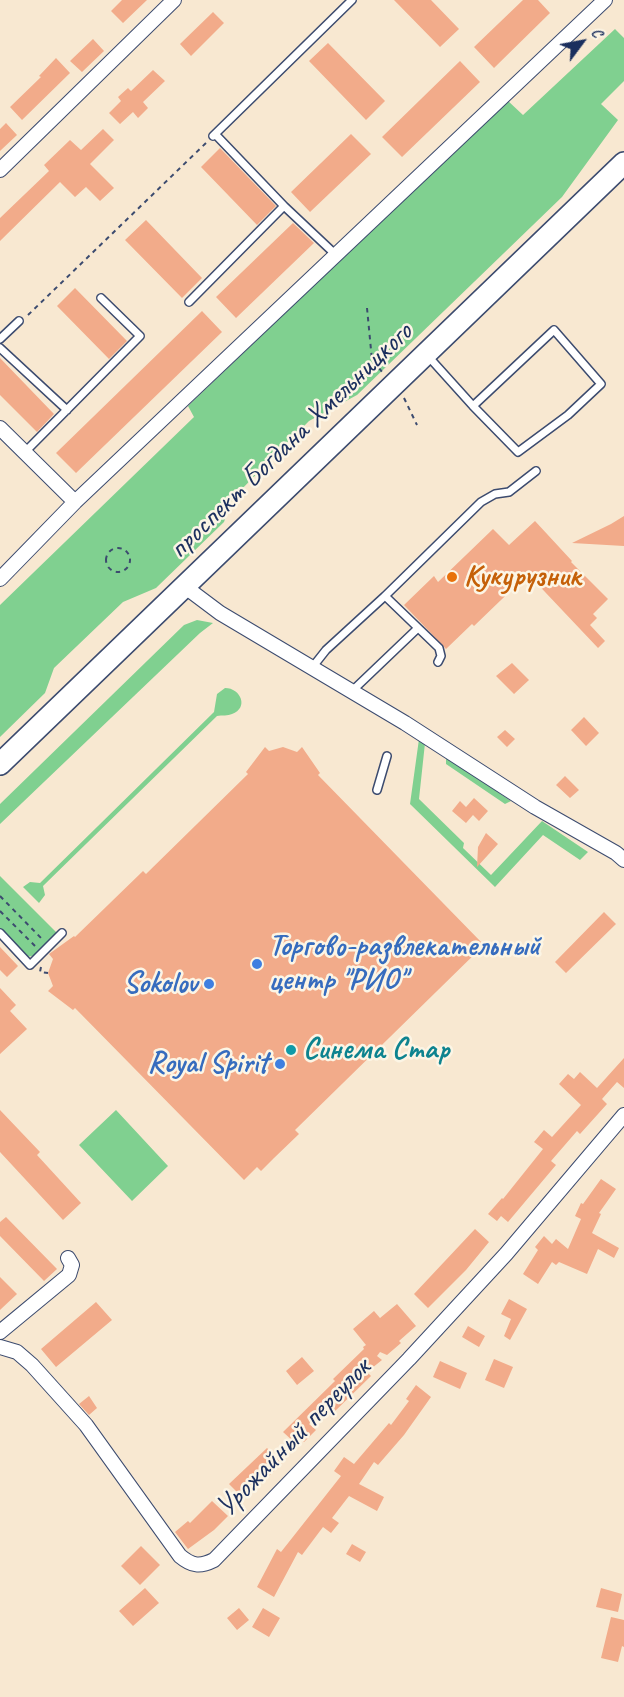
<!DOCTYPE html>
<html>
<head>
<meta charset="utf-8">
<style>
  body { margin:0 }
  #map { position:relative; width:624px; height:1697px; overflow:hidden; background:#f8e8d1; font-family:Caveat,sans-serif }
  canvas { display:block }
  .north { position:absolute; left:552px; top:12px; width:60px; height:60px; -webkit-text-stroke:4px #fcf5e5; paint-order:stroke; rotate:58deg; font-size:16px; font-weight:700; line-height:24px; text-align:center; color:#1b2f5e }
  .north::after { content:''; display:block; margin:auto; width:21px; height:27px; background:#1b2f5e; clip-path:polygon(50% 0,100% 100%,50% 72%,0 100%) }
</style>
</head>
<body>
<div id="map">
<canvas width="624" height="1697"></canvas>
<div class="north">С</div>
</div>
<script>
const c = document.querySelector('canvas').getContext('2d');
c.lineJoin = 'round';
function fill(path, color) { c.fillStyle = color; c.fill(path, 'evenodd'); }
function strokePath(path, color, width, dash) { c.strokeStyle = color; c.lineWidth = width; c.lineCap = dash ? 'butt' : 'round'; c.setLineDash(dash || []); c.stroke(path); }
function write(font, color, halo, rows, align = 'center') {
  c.font = font + ' Caveat,sans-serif'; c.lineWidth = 5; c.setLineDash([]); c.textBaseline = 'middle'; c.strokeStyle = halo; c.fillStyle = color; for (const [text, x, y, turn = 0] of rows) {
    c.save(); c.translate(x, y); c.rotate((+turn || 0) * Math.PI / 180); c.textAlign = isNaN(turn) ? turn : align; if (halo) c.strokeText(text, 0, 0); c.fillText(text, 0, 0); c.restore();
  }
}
fill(new Path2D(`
  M615 29 624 38V81L601 104 618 120 562 197 357 395 309 421 232 499 224 522 156 588 123 602 54 668 45 693 0 737V605L194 417 188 406 507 100 523 115Z
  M197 620 213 623 200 633 0 824V804L184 625Z
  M225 688C241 688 249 708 232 714 228 716 222 715 217 716L43 886 45 895 39 903 23 887 30 882 40 883 214 712 217 694Z
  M419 739 425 743 419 799 464 843 463 848 491 875 542 821 588 852 580 860 543 835 495 887 410 804Z
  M446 757 511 801 505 804 446 764Z
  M0 876 58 934 37 955 27 957 0 929Z
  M116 1110 168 1166 132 1201 79 1145Z`), '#80d090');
fill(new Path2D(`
  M122 0H147L123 23 111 11Z
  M394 0H431L459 29 440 47Z
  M523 0H538L550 13 494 68 474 47Z
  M213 12 224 23 191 56 180 44Z
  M93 39 104 51 82 72 70 61Z
  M328 43 385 101 366 120 309 61Z
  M56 58 70 73 22 120 10 107 41 77 39 76Z
  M460 61 480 82 402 157 382 137Z
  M153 70 165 81 143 102 148 108 138 118 133 112 120 124 109 113 121 101 118 97 128 88 131 91Z
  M6 123 17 135 0 151V129Z
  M103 129 114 140 90 164 114 188 100 201 86 187 75 197 60 182 0 241V218L49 171 44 165 70 140 81 150Z
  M351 134 371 154 310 212 291 192Z
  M220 148 276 206 257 225 201 167Z
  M146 220 202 278 182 298 125 240Z
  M293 223 314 243 236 318 216 297Z
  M75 288 127 341 109 359 57 306Z
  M202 311 222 332 76 473 56 453Z
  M0 358 54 414 37 432 0 395Z
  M624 516V546L572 543 611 524Z
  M535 521 572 561 571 562 608 599 593 614 597 618 590 625 605 641 598 648 528 574 474 626 472 624 446 649 404 605 434 576 438 582 493 529 509 545Z
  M512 663 529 680 514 694 496 676Z
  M584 717 599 733 586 746 571 730Z
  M505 730 515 739 507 747 497 737Z
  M265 747 269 751 283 747 297 752 302 747 320 773 318 775 484 945 295 1130 299 1134 274 1158 261 1171 257 1167 244 1180 75 1008 73 1010 48 991 53 986 48 973 53 959 49 954 74 936 75 937 143 871 146 874 248 774 246 772Z
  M565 776 579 790 570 798 556 785Z
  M474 798 488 811 479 821 473 815 466 823 452 811 460 801 466 807Z
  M486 833 498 844 477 867 478 847Z
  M604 912 616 924 566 973 555 962Z
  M0 947 18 966 7 977 0 970Z
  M0 988 16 1005 10 1011 27 1029 0 1054Z
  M624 1058V1088L617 1082 602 1099 607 1104 580 1134 577 1131 551 1161 556 1165 508 1222 501 1216 497 1221 488 1214 502 1198 503 1199 543 1149 534 1142 544 1130 552 1137 581 1105 559 1084 568 1074 574 1079 580 1072 597 1088Z
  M0 1110 40 1152 37 1155 81 1203 63 1220 0 1152Z
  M601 1179 616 1189 599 1213 601 1214 592 1233 619 1248 614 1258 598 1249 587 1274 559 1262 556 1265 552 1262 538 1284 523 1274 538 1250 535 1247 544 1236 552 1244 556 1239 568 1249 581 1219 575 1216 581 1203 583 1204Z
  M6 1217 57 1269 44 1281 0 1236V1222Z
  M475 1229 489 1242 466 1270 428 1308 414 1294Z
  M0 1277 17 1294 0 1310Z
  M509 1299 527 1309 510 1340 504 1336 511 1319 501 1314Z
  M96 1302 112 1320 56 1367 41 1349Z
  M397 1304 416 1326 399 1341 401 1343 387 1355 380 1352 377 1356 382 1360 367 1372 371 1376 331 1415 325 1409 309 1424 316 1430 304 1442 299 1437 294 1442 283 1432 335 1381 333 1379 364 1349 363 1347 366 1345 353 1329 374 1311 380 1318Z
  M468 1326 485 1336 479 1347 462 1337Z
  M302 1357 314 1371 297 1385 286 1371Z
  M494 1359 513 1367 504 1388 485 1380Z
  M440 1361 467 1373 460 1389 433 1377Z
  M416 1385 431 1397 404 1435 378 1465 374 1462 359 1484 384 1497 377 1511 349 1496 332 1518 339 1523 331 1533 323 1527 302 1555 298 1552 274 1597 257 1587 277 1549 281 1552 341 1476 334 1471 344 1457 354 1464 389 1423 391 1425 409 1401 406 1399Z
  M89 1396 97 1408 89 1415 79 1404Z
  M267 1448 282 1463 251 1494 248 1491 242 1497 229 1484Z
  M212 1501 228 1516 214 1530 188 1549 175 1532 188 1521 190 1523Z
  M352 1544 366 1552 360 1562 346 1554Z
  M141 1546 160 1565 140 1585 121 1566Z
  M145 1588 159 1603 133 1626 119 1611Z
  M601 1588 622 1594 618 1612 596 1607Z
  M239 1608 249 1620 237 1630 227 1618Z
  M263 1608 280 1618 269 1637 252 1627Z
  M611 1617 624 1620V1647L622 1646 618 1662 601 1658Z`), '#f2ab8a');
const service = new Path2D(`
  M213 136 352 0
  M284 206 336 255
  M189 302 284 206 215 134
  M0 339 19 321
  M0 348 67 410
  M427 355 473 406 518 452 568 415 601 384 554 330 473 406
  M24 453 140 336 101 298
  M385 596 439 648 441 656 438 662
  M311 669 326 650 385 596 481 502 495 494 509 492 536 471
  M351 692 418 628
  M377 790 387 756
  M0 933 30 965 62 933`);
const minor = new Path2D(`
  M0 170 174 0
  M0 428 75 502
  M0 579 75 502 605 0
  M184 586 220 613 405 723 535 807 616 853 624 860
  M0 1332 69 1275 72 1265 68 1258
  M0 1347 17 1352 32 1365 86 1425 180 1556C192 1566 200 1567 214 1560L409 1359 506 1254 624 1115`);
const primary = new Path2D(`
  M0 764 624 163`);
strokePath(service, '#3c4b6f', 10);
strokePath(minor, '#3c4b6f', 16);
strokePath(primary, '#3c4b6f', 24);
strokePath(new Path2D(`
  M367 308 372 360 383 373
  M28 315 207 142
  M404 398 417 425
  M106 560a12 12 0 1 1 24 0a12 12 0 1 1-24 0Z
  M0 896 42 939
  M0 911 35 946
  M41 967 40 972 48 973`), '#3c4b6f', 2, [4.5, 4.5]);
strokePath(service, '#fff', 7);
strokePath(minor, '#fff', 14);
strokePath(primary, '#fff', 21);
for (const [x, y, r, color] of [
  [452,577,6,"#e8710a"],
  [257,964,6,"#3f7fe0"],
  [209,984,6,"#3f7fe0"],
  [291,1050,6,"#0f9aa8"],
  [280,1064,6,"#3f7fe0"]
]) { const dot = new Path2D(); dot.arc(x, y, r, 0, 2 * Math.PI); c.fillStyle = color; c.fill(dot); strokePath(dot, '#fcf5e5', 2); }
write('30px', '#1b2f5e', '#fcf5e5', [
  ["проспект Богдана Хмельницкого",291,441,-44],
  ["Урожайный переулок",294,1438,-46]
]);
write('bold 30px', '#c56008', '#fcf5e5', [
  ["Кукурузник",464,577]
], 'left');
write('bold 30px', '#366cbe', '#fcf5e5', [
  ["Торгово-развлекательный",269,947,"left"],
  ["центр \"РИО\"",269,981,"left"],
  ["Sokolov",197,984],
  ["Royal Spirit",268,1064]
], 'right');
write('bold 30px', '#0d838f', '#fcf5e5', [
  ["Синема Стар",303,1050]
], 'left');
</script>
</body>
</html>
